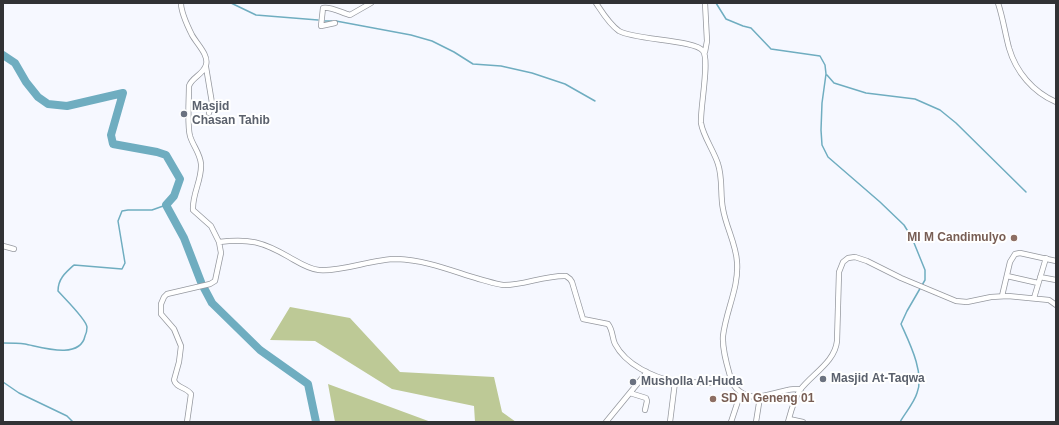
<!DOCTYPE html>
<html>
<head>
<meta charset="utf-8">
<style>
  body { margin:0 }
  #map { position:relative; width:1059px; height:425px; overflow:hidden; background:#f6f8ff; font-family:Arial,sans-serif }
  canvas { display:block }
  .frame { position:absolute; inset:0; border:4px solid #313235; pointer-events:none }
</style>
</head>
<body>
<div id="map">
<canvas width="1059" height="425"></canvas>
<div class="frame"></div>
</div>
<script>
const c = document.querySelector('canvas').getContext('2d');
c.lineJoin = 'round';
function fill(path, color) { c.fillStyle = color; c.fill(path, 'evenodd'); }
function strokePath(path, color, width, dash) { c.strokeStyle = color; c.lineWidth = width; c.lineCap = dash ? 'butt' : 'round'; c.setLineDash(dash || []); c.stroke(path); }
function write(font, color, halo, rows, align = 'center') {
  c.font = font + ' Arial,sans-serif'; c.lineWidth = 4; c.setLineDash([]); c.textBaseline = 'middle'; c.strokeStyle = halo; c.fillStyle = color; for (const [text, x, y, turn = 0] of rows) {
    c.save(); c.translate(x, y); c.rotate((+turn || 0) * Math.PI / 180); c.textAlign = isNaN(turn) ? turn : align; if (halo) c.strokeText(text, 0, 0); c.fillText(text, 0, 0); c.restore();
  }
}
fill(new Path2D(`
  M290 307 350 318 400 372 494 377 502 412 516 422H475L474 406 392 389 315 341 270 340Z
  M328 384 431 422H335Z`), '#bdc996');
strokePath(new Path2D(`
  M231 3 256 15 318 20
  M716 3 726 19 743 26 751 28 771 49 820 56 825 65 826 74 822 103 821 130 822 145 828 157 880 202 904 225 912 238 925 270V280L907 311 901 324C909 342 925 373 917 393 914 403 905 413 900 422
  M325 21H332
  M336 21 411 35 432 41 454 52 473 64 501 66 532 73 565 84 595 101
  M827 75 834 83 866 93 915 99 940 110 956 123 1026 192
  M3 343C10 343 18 343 25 344 41 347 80 360 85 336 86 334 87 329 87 327 86 319 64 298 58 291 58 279 65 273 74 265L122 269 125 263 118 221 122 211 128 210H152L166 205
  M3 382 19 393 67 416 73 422`), '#6fadc0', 1.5);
strokePath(new Path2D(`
  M3 55 15 63 26 82 38 97 48 104 67 106 123 93 111 135 113 144 157 152 166 155 180 179 174 196 166 205 184 238 201 282
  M204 288 212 303 260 350 308 384 316 422`), '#6fadc0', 8);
const minor = new Path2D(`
  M181 3C181 12 188 27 192 35 197 44 209 55 206 65 203 75 192 77 189 86 189 99 187 125 190 136 193 146 200 153 201 164 202 180 192 194 193 210L211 226 219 242 221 253 215 281 210 284 167 294 164 297 161 304V314L174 329 181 346 179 362 174 380C176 388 186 387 191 394L187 422
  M596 3C602 12 609 24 619 31 635 40 696 40 703 51 710 60 700 108 701 123 703 136 714 151 718 164 723 179 720 195 723 209 726 227 736 244 737 262 739 288 726 310 723 336 722 351 728 368 732 383
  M998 3C1003 18 1005 33 1009 48 1016 72 1033 92 1056 102
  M335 23 321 26 323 8C330 6 342 13 350 15L371 3
  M705 52 707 41 705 3
  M206 67 212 103 209 113
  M219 242C249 238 263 242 289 257 298 262 308 269 319 270 343 272 371 259 397 259 426 260 452 271 479 279 487 281 495 284 503 285 522 286 545 275 566 276L570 279 572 282 583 319 608 324C613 330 612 338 615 344 626 365 653 377 675 382
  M3 246 14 249
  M1007 276 1038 283
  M1040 277 1056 280
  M1002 296 1010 262 1015 254 1020 253 1056 261
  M1034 298 1046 258
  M630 393 646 398 647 401 645 410
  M789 419 803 422
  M606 422 647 372
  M670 422 675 382 732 383C747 406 767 394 788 390 792 389 797 389 801 389
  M731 422 741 392
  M756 422 760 397
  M788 422C791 411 794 399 800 390 812 374 835 362 837 341L839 272 843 262 848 258 855 257 867 261 901 278 956 301 967 302 991 297 1008 296 1049 300 1056 305`);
strokePath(minor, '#95989f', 6);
strokePath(minor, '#fff', 4.5);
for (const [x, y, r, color] of [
  [184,114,4,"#6b7280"],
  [1014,238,4,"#8d6e63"],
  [823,379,4,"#6b7280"],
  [633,382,4,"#6b7280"],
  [713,399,4,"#8d6e63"]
]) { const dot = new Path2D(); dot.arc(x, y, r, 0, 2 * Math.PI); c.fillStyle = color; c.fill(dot); strokePath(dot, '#fff', 1.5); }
write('bold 12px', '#5b616d', '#fff', [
  ["Masjid",192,107],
  ["Chasan Tahib",192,121],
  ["Masjid At-Taqwa",831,379],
  ["Musholla Al-Huda",641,382]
], 'left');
write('bold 12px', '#785e54', '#fff', [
  ["MI M Candimulyo",1006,238],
  ["SD N Geneng 01",721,399,"left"]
], 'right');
</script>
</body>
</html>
